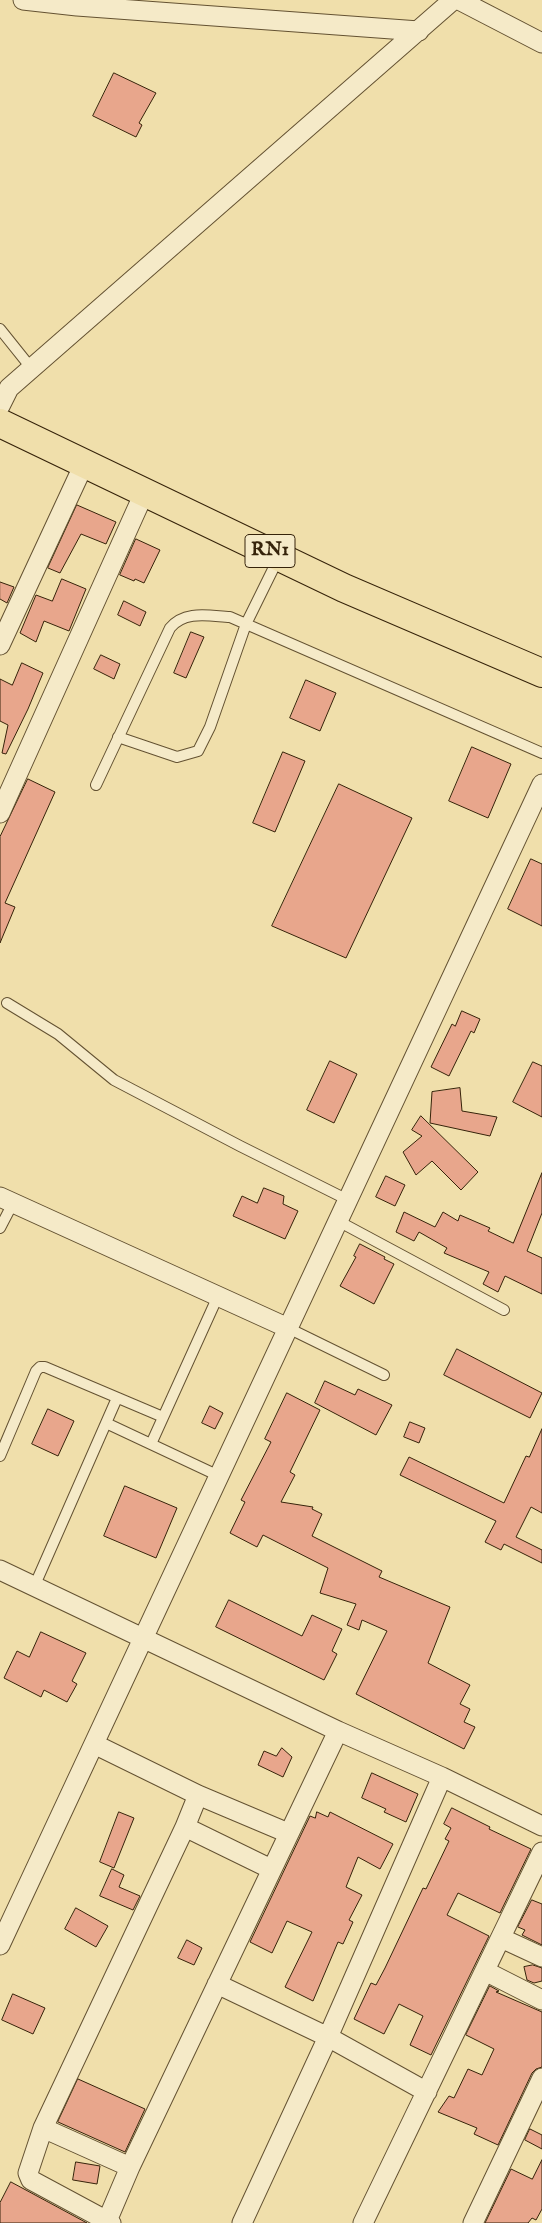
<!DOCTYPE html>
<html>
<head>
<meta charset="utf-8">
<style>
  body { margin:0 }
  canvas { display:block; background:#f0dfab }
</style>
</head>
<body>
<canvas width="542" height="2223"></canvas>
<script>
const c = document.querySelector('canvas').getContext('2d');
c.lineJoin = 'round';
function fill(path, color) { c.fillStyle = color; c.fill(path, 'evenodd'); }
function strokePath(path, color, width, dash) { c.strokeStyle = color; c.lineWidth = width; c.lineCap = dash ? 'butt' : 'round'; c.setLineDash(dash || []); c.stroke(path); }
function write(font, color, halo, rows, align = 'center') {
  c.font = font + ' "IM FELL English",serif'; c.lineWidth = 4; c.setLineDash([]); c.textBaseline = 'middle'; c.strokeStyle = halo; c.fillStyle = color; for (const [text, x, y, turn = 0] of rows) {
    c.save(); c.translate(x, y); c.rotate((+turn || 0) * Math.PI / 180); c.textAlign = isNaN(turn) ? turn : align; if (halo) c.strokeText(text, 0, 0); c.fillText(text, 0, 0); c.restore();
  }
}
const building = new Path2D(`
  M114 73 156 93 139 123 142 125 136 137 93 116Z
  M77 505 116 522 106 544 81 534 60 573 48 568Z
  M136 539 160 550 144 583 135 579 134 581 120 575Z
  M62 579 86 589 69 631 44 621 36 642 20 633 36 595 52 601Z
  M0 582 14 587 7 603 0 599Z
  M124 601 146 612 140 626 118 615Z
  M191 632 204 637 186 678 174 673Z
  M101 655 120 664 114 679 94 669Z
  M22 663 43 673 28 709 6 754 2 753 8 725 0 721V679L12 685Z
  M306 680 336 693 320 731 290 718Z
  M472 747 511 764 488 818 449 801Z
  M283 752 305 761 275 832 253 823Z
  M28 779 55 792 5 903 15 907 0 943V837Z
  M339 784 412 818 346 958 272 926Z
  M531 859 542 864V926L508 909Z
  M462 1011 480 1019 474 1033 471 1031 449 1076 431 1067 452 1024 455 1026Z
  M330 1061 357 1074 334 1123 307 1110Z
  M533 1062 542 1066V1117L513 1102Z
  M460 1088 462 1111 497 1117 490 1136 430 1123 432 1092Z
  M421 1116 478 1172 461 1190 432 1161 416 1175 403 1152 422 1136 412 1130Z
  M542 1173V1213L527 1251 542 1258V1294L505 1276 498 1292 483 1284 489 1272 444 1253 447 1248 419 1232 414 1241 396 1232 404 1212 435 1227 443 1212 458 1221 460 1215 490 1228 488 1231 513 1243Z
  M386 1176 405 1185 395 1206 376 1197Z
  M264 1188 284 1196 283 1204 298 1211 285 1239 233 1216 242 1196 257 1203Z
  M360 1244 385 1257 384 1259 394 1264 374 1304 340 1286 356 1257 354 1256Z
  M457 1349 542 1393 530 1418 444 1375Z
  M325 1381 355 1395 358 1389 392 1405 376 1435 315 1403Z
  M287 1393 320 1410 290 1472 295 1475 281 1502 313 1507 312 1509 322 1514 312 1536 382 1571 379 1577 450 1607 428 1663 470 1685 460 1704 470 1709 464 1722 475 1727 464 1749 356 1694 387 1631 362 1620 359 1630 347 1625 356 1604 320 1593 328 1568 263 1535 257 1547 230 1533 245 1502 241 1500 271 1442 265 1439Z
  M210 1406 223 1413 215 1429 202 1423Z
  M48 1409 74 1421 58 1456 32 1444Z
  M410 1422 425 1428 419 1443 404 1437Z
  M542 1429V1513L531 1507 516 1537 542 1550V1563L504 1544 501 1550 485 1542 496 1521 400 1475 409 1457 504 1503 526 1456 529 1457Z
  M125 1486 177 1508 156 1558 104 1536Z
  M229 1600 302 1636 312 1615 342 1629 332 1651 337 1654 324 1680 216 1627Z
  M41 1632 86 1653 72 1681 77 1684 67 1702 44 1690 41 1697 4 1678 17 1651 29 1657Z
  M282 1748 292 1757 283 1777 258 1765 264 1751 276 1756Z
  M372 1773 418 1794 406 1822 384 1812 386 1809 362 1798Z
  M452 1808 490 1827 489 1829 531 1849 500 1913 458 1893 447 1915 489 1936 431 2055 410 2045 423 2016 399 2004 384 2034 354 2019 371 1983 376 1985 385 1968 423 1888 426 1889 449 1841 445 1839 451 1828 444 1824Z
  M119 1812 134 1818 114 1868 100 1862Z
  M317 1812 328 1817 330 1812 393 1844 380 1869 358 1857 346 1887 362 1895 349 1920 353 1922 343 1944 338 1942 313 2001 285 1987 312 1932 287 1921 272 1953 250 1942 310 1816 315 1818Z
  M112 1869 124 1875 119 1887 140 1896 133 1910 100 1896Z
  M532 1900 542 1904V1945L522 1935 525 1930 518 1927Z
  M76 1908 108 1926 96 1947 65 1929Z
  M187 1940 202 1948 194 1965 178 1958Z
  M533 1965 542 1968V1981L534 1983 527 1980 524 1967Z
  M490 1986 499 1991 496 1992 542 2012V2067L536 2069 532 2073 498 2145 474 2134 477 2128 438 2112 449 2096 454 2098 468 2069 482 2075 494 2049 466 2035Z
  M13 1994 45 2008 33 2034 2 2020Z
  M78 2079 145 2109 125 2152 58 2122Z
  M530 2129 542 2135V2149L525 2140Z
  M542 2160V2209L536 2220 532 2218 528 2223H485L511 2169 532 2179Z
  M76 2162 100 2166 97 2184 73 2180Z
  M11 2182 24 2189 87 2223H0V2203Z`);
fill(building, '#e8a68c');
strokePath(building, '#36230a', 1);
const lane = new Path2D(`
  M0 329 32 369
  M118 737 177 757 198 751 210 727 246 624 279 557
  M96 785 170 628C185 610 209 616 230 617L542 753
  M7 1003 58 1034 114 1080 240 1146 348 1200
  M338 1221 504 1310
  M0 1228 13 1203
  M288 1328 384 1375
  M106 1423 219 1476
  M151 1444 218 1296
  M0 1456 36 1371 40 1367H45L163 1417
  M34 1587 117 1398`);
const street = new Path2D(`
  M23 0 77 6 419 31
  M459 0 542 43
  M0 406 9 388 453 0
  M0 645 85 462
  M0 813 145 491
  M0 1197 288 1328
  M0 1570 338 1731 442 1777 542 1826
  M94 1744 198 1795 288 1833
  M185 1827 271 1869
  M501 1938 542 1957
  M0 1945 542 784
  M485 1971 542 2000
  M217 1984 328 2037 427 2092
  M43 2128 130 2167
  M107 2221 130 2167 338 1731
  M111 2223 31 2180 28 2173 43 2128 185 1827 198 1795
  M242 2223 328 2037 442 1777
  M363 2223 542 1852
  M473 2223 542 2078`);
const highway = new Path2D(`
  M0 423 344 588 542 673`);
strokePath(lane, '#645232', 12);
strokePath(street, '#645232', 21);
strokePath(highway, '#36230a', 30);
strokePath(lane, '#f5eac8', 10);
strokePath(street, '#f5eac8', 19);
strokePath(highway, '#f0dfab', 28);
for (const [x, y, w] of [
  [270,551,50]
]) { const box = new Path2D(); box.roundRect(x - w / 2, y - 16.5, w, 33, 4); c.fillStyle = '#f5eac8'; c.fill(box); strokePath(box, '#36230a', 1); }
write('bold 19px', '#36230a', null, [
  ["RN1",270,551]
]);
</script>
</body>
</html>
